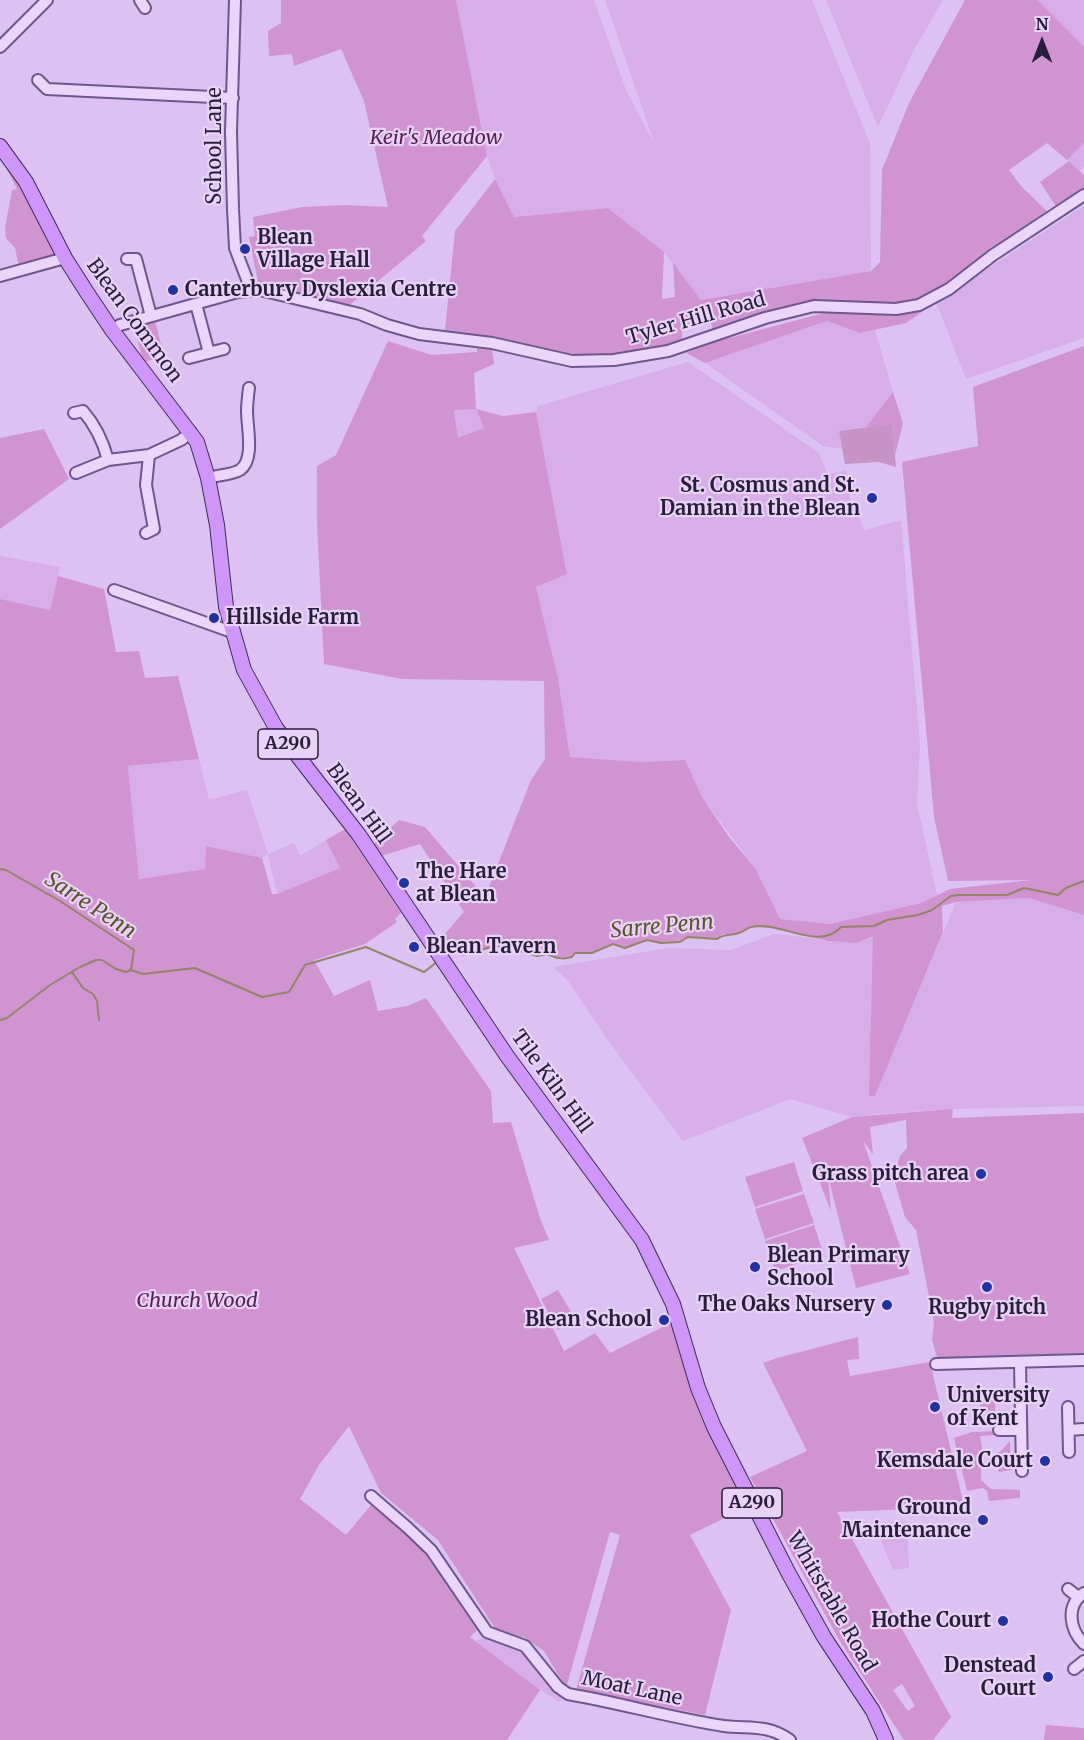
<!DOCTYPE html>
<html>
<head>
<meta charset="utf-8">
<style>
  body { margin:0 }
  #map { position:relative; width:1084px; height:1740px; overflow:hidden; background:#ddc1f2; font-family:Merriweather,serif }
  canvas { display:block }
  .north { position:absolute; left:1012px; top:12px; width:60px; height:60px; -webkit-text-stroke:4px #e8d2f8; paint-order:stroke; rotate:0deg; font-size:16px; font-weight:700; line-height:24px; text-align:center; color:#281d3b }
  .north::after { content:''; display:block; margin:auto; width:21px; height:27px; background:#281d3b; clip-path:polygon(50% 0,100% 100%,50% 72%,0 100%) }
</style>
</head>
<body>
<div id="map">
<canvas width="1084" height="1740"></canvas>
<div class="north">N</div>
</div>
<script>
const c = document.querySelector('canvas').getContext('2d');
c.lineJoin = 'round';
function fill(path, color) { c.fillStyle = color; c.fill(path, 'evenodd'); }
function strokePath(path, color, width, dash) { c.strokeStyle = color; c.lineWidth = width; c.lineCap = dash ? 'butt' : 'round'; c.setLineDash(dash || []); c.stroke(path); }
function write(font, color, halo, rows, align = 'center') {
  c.font = font + ' Merriweather,serif'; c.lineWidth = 4.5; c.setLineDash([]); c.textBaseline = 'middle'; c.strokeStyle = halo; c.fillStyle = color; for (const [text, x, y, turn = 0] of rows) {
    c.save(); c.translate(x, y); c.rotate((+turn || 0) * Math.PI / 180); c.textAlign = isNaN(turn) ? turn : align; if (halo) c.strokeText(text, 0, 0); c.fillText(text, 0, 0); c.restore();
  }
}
fill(new Path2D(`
  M456 0H594L626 90 655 145 605 0H812L870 143 871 271 701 300 664 252 608 208 513 217 495 179 487 156Z
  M826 0H943L915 48 878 127Z
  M1038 0H1084V47Z
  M1084 143V166L1079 171 1067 160Z
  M1084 206V338L966 379 936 302Z
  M827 321 860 333 875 330 893 392 866 427 839 431 842 449 823 446 705 363Z
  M688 362 819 453 828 475 846 470 851 502 865 530 901 520 920 744 917 803 937 895 921 903 830 924 780 919 755 868 702 797 685 760 641 762 570 757 558 678 536 587 567 573 536 412 538 406Z
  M476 409 484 428 458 439 454 410Z
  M0 556 60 567 50 610 0 599Z
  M199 759 209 800 247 790 268 854 294 843 300 856 326 840 340 868 277 894 268 854 262 858 206 846 205 869 139 879 128 766Z
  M1029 898 1084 915V1106L953 1109 876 1114V1107L875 1114 852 1117 790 1099 683 1141 609 1042 568 981 553 967 668 948 731 950 774 934 857 943 874 936 869 1095 875 1096 956 902Z
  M907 1522 909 1568 893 1570 874 1523Z
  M484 1638 520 1648 562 1695 560 1702 540 1690 476 1641Z`), '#d7aee8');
fill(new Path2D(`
  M281 0H456L487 156 422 236 426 241 347 307 258 282 249 237 255 236 253 217 302 207 345 205 388 207 364 101 341 49 294 66 292 54 269 56 268 31 281 23Z
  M965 0H1038L1084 47V143L1067 160 1047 143 1009 170 1022 187 1050 214 932 293 909 304 844 302 714 333 711 323 682 329V342L628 355 559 356 524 345 445 330 455 231 495 179 514 217 608 208 664 252 662 299 675 297 673 263 701 300 871 271 880 262 882 170 909 103Z
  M11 160 65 258 20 272 15 248 6 238 5 228 12 190 17 189 6 167Z
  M1069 161 1084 175V189L1057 208 1040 182Z
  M936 302 906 323 860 333 827 321 705 363 686 353 718 341 824 313 895 312Z
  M155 320 164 357 143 362 134 325Z
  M388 341 432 355 477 352V346L492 348 494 364 474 373 476 409 503 416 536 412 567 574 536 587 558 678 570 757 641 762 685 760 702 797 729 837 755 868 780 919 830 924 921 903 950 889 1031 880 948 881 934 817 902 462 978 446 973 387 1084 346V915L1029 898 956 902 942 906 943 932 875 1096H869L873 936 857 943 829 941 775 928 752 927 737 934H723L717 939 688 937 680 942 661 943 647 940 625 948 613 944 592 953H575L572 957C562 959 557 958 547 954L537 956 521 951H507L497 945 462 956 453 941 441 949 437 943 464 912 420 844 381 856 373 845 399 820 425 827 485 897 531 780 545 759 544 681 402 679 324 664 317 524V466L336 455ZM476 409 484 428 458 438 454 410Z
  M893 392 903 423 895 455 892 425 866 427Z
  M44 429 69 479 0 529V438Z
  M58 576 104 589 116 652 139 651 145 678 178 676 199 759 128 766 139 879 205 869 206 846 262 858 272 894H277L340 868 326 840 345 829 401 913 395 919 397 922 365 944 314 960 334 996 370 980 378 1011 407 1006 426 998 491 1091 493 1123 511 1122 540 1218 549 1240 514 1248 564 1351 595 1333 610 1353 671 1323 688 1375 749 1506 690 1535 731 1610 705 1715 576 1690 620 1535 610 1532 566 1688 544 1651 524 1637 498 1633 438 1540 381 1493 349 1426 319 1465 300 1499 346 1535 371 1505 418 1544 477 1630 470 1637 540 1690 507 1740H0V599L50 610Z
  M953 1109 952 1118 1084 1113V1355L945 1360 937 1357 932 1340 934 1322 916 1230 905 1217 891 1169 897 1166 900 1156 907 1148 906 1120 870 1127 873 1154 863 1141 910 1274 856 1288 828 1176 831 1211 802 1138 852 1117Z
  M794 1162 803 1191 755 1207 745 1177Z
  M804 1194 814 1223 765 1239 755 1209Z
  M814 1225 824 1255 775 1271 765 1241Z
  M558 1290 576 1320 558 1330 541 1299Z
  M858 1337 859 1359 847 1360 850 1376 930 1362 962 1497 964 1507 837 1512 951 1717 933 1740H904L838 1638 750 1477 807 1451 763 1363 777 1358ZM902 1684 915 1706 908 1711 893 1690Z
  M981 1390 995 1391V1423L983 1410H980Z
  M995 1431V1435L980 1436 983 1454 981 1456V1480L991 1489 1020 1490V1498L989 1501 987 1491 983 1488 967 1491 954 1438 972 1432Z
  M1009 1442H1010L1011 1470 999 1472 998 1471 997 1452H1000Z
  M1046 1725 1084 1728V1740H1044Z`), '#d094d1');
fill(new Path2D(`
  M892 424 896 467 879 462 845 464 839 431Z`), '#c594c5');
strokePath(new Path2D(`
  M0 869 6 870 60 901 134 950 131 970
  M448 954 462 945 481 950 497 945 507 951H521L537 956 547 954C556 958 562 960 572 957L575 953H592L613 944 625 948 647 940 661 943 680 942 688 937 717 939C725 933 730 936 739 933 743 932 747 928 751 927 779 920 819 952 841 927L874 926 887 920 918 915 932 910 951 896 959 895H1007L1024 888 1058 895 1066 888 1084 881
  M72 972 83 988 93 994 97 1001 99 1020
  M0 1020 7 1018 50 985 80 967 96 960H102L116 969 126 972 131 970 143 974 195 968 262 997 289 992 305 965 366 947 424 972 437 962`), '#93846a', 2);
const minor = new Path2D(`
  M140 0 145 8
  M235 0 231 132 233 209 235 248 251 290
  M0 47 47 0
  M38 80 47 89 233 98
  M127 259H136L151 316
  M0 276 65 258
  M196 304 209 353
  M112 330 120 325 238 292 260 290 360 314 387 325 419 334 492 343 572 361 614 360 668 351 765 318 814 306 896 309 919 305 949 289 993 255 1084 195
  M189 358 224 349
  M74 413 83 411C96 426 103 441 108 460
  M76 473 108 460 149 455 181 440 191 432
  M208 478C218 475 231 475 240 470 255 460 247 427 247 411 247 404 248 396 249 388
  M146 533 154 529 146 485 149 455
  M114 590 232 632
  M1020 1362 1022 1471
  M936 1364 1084 1360
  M1068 1407 1069 1452
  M999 1430H1021
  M1069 1430 1084 1429
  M371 1496 408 1528 431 1550 487 1632 525 1646 558 1687 568 1694C620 1703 672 1718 724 1726 750 1729 767 1724 790 1740
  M1068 1589 1078 1597
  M1084 1593C1065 1606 1070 1630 1084 1644
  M1074 1669 1084 1661`);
const major = new Path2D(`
  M0 146 26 182 65 258 86 291 112 330 197 442 208 478 217 525 226 607 244 670 276 728 359 835 507 1056 642 1240 673 1304 698 1388 714 1427 789 1574 824 1637 873 1711 886 1740`);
strokePath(minor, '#6d578d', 14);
strokePath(major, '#3c2c5a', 16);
strokePath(minor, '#ebd5fb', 10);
strokePath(major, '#cd96f8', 14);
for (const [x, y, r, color] of [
  [245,249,6,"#2233a1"],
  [173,290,6,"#2233a1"],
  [872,498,6,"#2233a1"],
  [214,618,6,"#2233a1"],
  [404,883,6,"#2233a1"],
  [414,947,6,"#2233a1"],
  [981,1174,6,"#2233a1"],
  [755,1267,6,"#2233a1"],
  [987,1287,6,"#2233a1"],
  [887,1305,6,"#2233a1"],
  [664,1320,6,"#2233a1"],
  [935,1407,6,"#2233a1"],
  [1045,1461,6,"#2233a1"],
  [983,1520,6,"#2233a1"],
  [1003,1621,6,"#2233a1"],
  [1048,1677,6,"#2233a1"]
]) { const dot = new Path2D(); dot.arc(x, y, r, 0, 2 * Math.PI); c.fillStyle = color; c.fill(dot); strokePath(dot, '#e8d2f8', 2); }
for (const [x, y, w] of [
  [288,744,60],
  [752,1503,60]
]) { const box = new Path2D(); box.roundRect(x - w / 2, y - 15, w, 30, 4.5); c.fillStyle = '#e8d2f8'; c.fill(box); strokePath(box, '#281d3b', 1.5); }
write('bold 18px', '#281d3b', null, [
  ["A290",288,744],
  ["A290",752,1503]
]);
write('italic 20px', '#592152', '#e8d2f8', [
  ["Keir's Meadow",436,138],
  ["Church Wood",197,1301]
]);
write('20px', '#281d3b', '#e8d2f8', [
  ["School Lane",215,146,-90],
  ["Tyler Hill Road",696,319,-16],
  ["Blean Common",134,321,54],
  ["Blean Hill",358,804,54],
  ["Tile Kiln Hill",551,1082,54],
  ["Whitstable Road",831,1602,60],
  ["Moat Lane",632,1689,12]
]);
write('bold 20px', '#281d3b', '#e8d2f8', [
  ["Blean",257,238,"left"],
  ["Village Hall",257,261,"left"],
  ["Canterbury Dyslexia Centre",185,290,"left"],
  ["St. Cosmus and St.",860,486],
  ["Damian in the Blean",860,509],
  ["Hillside Farm",226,618,"left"],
  ["The Hare",416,872,"left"],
  ["at Blean",416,895,"left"],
  ["Blean Tavern",426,947,"left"],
  ["Grass pitch area",969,1174],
  ["Blean Primary",767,1256,"left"],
  ["School",767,1279,"left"],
  ["The Oaks Nursery",875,1305],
  ["Rugby pitch",987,1308,"center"],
  ["Blean School",652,1320],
  ["University",947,1396,"left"],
  ["of Kent",947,1419,"left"],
  ["Kemsdale Court",1033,1461],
  ["Ground",971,1508],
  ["Maintenance",971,1531],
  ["Hothe Court",991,1621],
  ["Denstead",1036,1666],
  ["Court",1036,1689]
], 'right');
write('italic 21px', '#5c532b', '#e8d2f8', [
  ["Sarre Penn",90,906,33],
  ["Sarre Penn",662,927,-5]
]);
</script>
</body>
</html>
